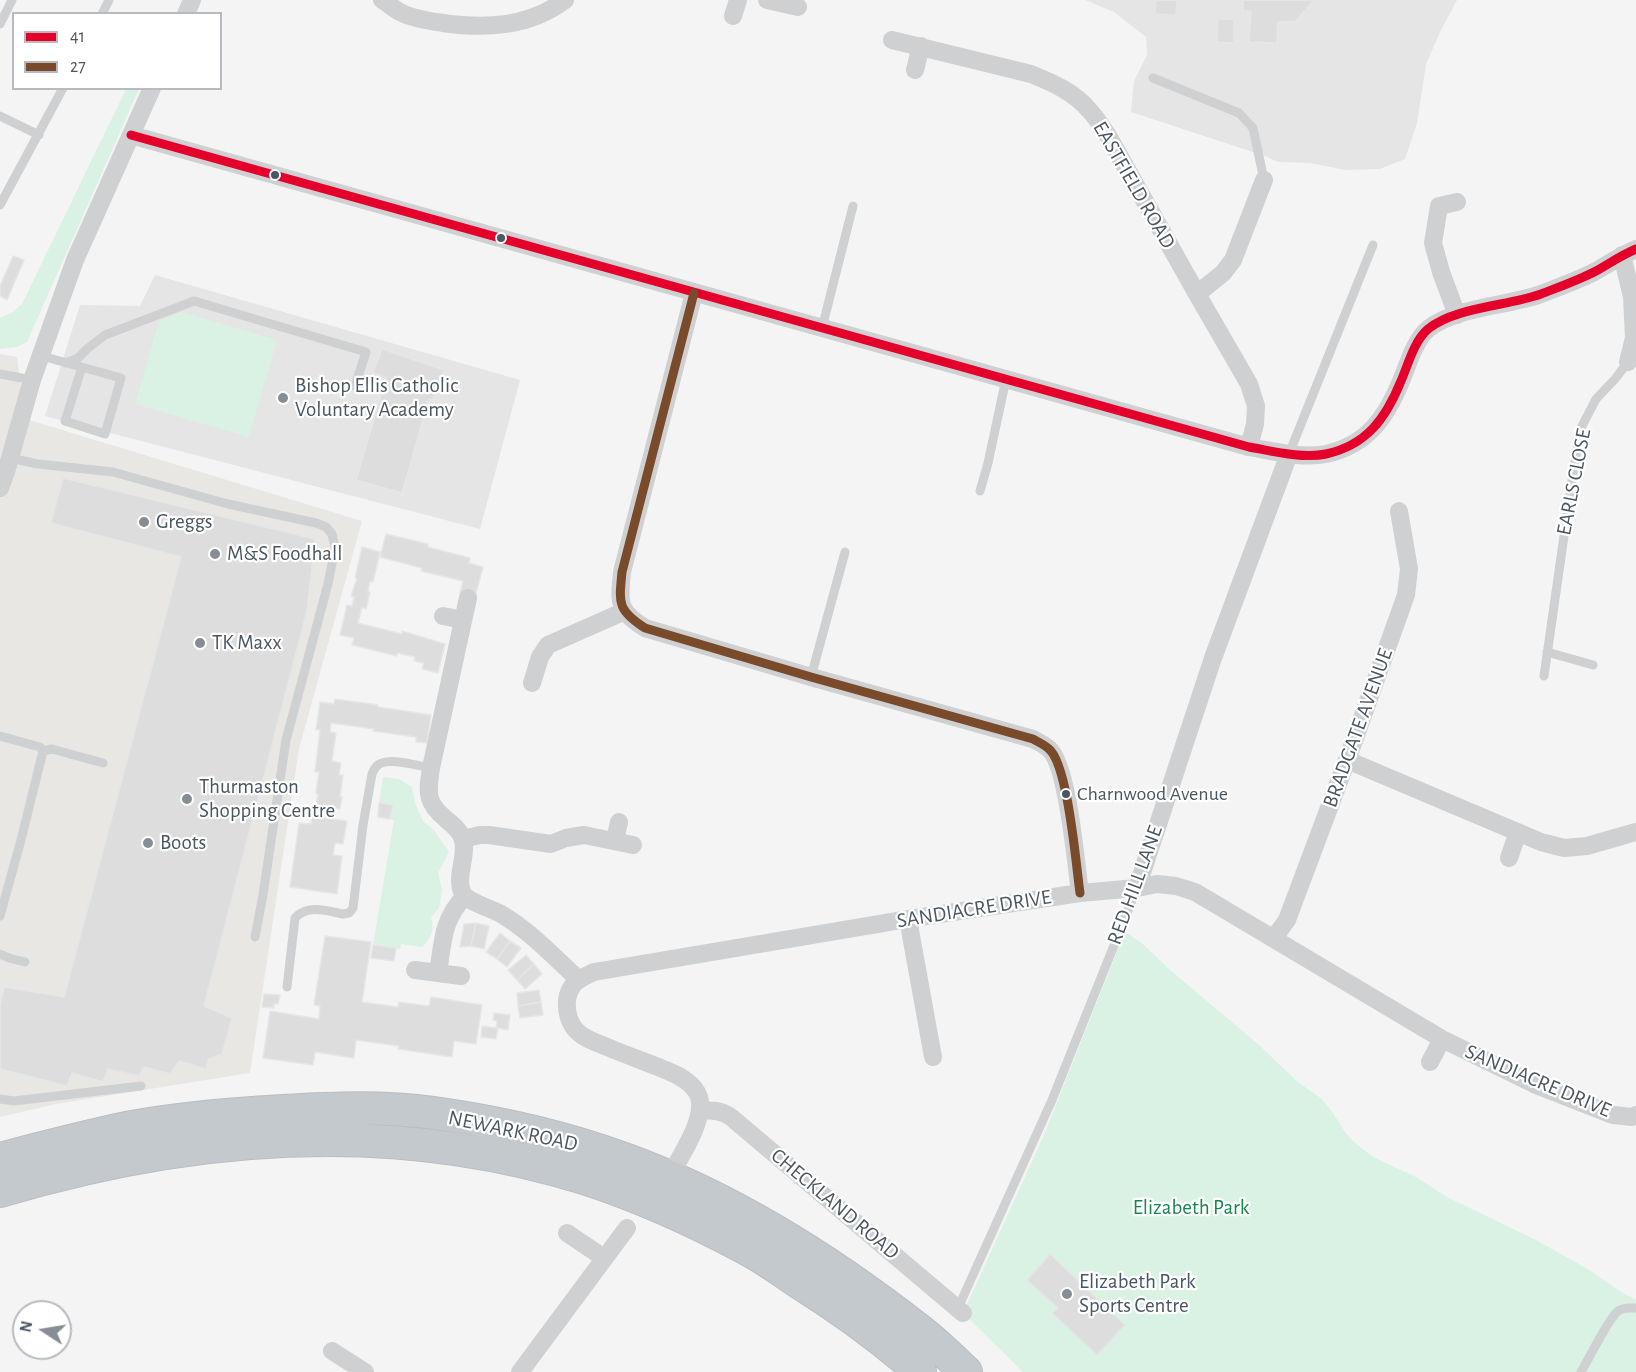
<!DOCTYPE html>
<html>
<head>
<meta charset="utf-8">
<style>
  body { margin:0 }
  #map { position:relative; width:1636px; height:1372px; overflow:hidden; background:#f4f4f4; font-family:"Alegreya Sans",sans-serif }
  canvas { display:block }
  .legend { position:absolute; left:12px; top:12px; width:210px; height:78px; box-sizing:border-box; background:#fff; border:2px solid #b7bbc0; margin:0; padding:8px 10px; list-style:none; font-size:18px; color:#4a5661 }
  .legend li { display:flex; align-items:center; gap:12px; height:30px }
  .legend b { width:30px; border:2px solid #b7bbc0 }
  .north { position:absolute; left:12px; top:1300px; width:60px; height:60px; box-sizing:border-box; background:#fff; border:2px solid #b7bbc0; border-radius:50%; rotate:282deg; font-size:16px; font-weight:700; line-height:24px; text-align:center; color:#4a5661 }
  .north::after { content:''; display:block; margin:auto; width:21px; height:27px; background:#868d94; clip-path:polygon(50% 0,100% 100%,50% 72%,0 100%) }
</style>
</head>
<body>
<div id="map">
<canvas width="1636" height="1372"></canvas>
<ul class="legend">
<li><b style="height:8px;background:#e4002b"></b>41</li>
<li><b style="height:8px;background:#7a4b2a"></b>27</li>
</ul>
<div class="north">N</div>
</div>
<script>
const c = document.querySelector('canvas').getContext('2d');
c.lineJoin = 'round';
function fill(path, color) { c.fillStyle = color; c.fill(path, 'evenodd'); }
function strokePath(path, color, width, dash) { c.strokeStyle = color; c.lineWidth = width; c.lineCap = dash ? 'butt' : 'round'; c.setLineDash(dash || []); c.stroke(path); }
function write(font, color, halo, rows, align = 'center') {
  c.font = font + ' "Alegreya Sans",sans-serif'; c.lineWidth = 4.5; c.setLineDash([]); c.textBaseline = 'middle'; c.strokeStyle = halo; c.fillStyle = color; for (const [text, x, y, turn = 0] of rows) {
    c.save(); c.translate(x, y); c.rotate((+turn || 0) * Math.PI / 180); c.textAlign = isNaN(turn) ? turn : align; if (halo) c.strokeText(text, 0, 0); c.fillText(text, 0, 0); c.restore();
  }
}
fill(new Path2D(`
  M0 354 17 357 26 419 362 521 299 749 250 1073 56 1104 0 1117Z`), '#e8e7e3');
fill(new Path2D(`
  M1085 0H1457L1440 32 1426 64 1417 123 1405 159 1380 169 1345 170 1310 163 1278 162 1265 156 1131 112 1134 81 1147 55 1146 37 1114 12Z
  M155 275 520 380 480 529 45 416 80 305 140 306Z`), '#e6e5e6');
fill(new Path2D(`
  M126 89H139L27 342 17 347 0 349V318L13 312 22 304Z
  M181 312 277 340 249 437 135 404 159 321Z
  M383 777 399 779 412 787 415 803 423 821 434 830 449 852 438 873 442 890 439 908 431 918C435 930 431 938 422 947L401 944 400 949 373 945 394 820 390 819 392 805 379 803Z
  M1127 933 1143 944 1170 970 1259 1045 1299 1083 1322 1099 1333 1113 1345 1132 1354 1142 1369 1154 1383 1162 1416 1177 1447 1197 1534 1239 1591 1271 1618 1290 1636 1300V1372H1023L963 1313 1044 1135 1122 939Z`), '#d9f2e3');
const building = new Path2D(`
  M1156 0H1177L1176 15 1155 14Z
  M1243 0H1312V2L1296 21 1278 22 1277 43 1249 42 1251 11H1243Z
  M1218 19H1234V43L1217 42Z
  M13 256 24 260 7 300 0 296V286Z
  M382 349 444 370 433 400 429 399 402 493 356 480 386 378 373 373Z
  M63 478 315 539 307 611 204 1006 232 1018 222 1054 209 1059 206 1069 179 1061 170 1074 144 1067 139 1076 108 1069 103 1082 72 1073 67 1086 0 1069V1004L4 987 64 997 181 557 51 523Z
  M386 534 428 544V547L470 558 469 563 483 567 475 597 460 593 463 581 421 571 422 568 380 557Z
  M362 547 380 552 373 582 370 581 368 592H370L366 609 362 607 358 623 402 634V631L445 644 438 673 422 669 424 663 414 661 415 657 397 653V656L352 645 354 638 340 635 347 605 352 606 354 597 351 596 357 579 355 578Z
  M335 699 378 705V707L431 715 427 743 416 742V737L373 731 374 729 331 723 330 732 336 733 332 761 341 763 339 775H343L340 797H342L340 809 316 806 318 794 316 793 319 772H315L320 730H316L320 702 334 704Z
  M379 803 393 805 390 819 378 817Z
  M312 816 347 821 343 844 335 843 333 855 342 856 337 894 290 887 299 823 311 824Z
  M476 923 471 946 460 947 464 924Z
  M476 923 489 926 484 949 471 946Z
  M500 933 510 941 497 959 486 952Z
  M325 936 371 942 362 1002 398 1007 399 1002 429 1006 431 997 482 1005 476 1044 454 1041 452 1057 398 1049 399 1046 356 1040 354 1058 315 1052 313 1065 263 1058 270 1011 319 1019 320 1006 314 1005Z
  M510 941 521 948 507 967 497 959Z
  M373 945 396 948 394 961 371 958Z
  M526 955 534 964 517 980 508 970Z
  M534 964 542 974 525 989 517 980Z
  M539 990 541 1002 518 1006 517 993Z
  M264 994 280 995 278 1004H274V1008L262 1007Z
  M541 1002 543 1015 520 1018 518 1006Z
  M494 1013 510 1015 508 1030 498 1028 496 1039 481 1037 482 1026 496 1028 497 1021 493 1020Z
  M1050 1254 1125 1325 1097 1355 1052 1313 1058 1308 1027 1280Z`);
fill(building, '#ddddde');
strokePath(building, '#e5e6e7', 1.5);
const trunk = new Path2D(`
  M0 1159C42 1148 84 1137 127 1128 178 1118 231 1114 283 1111 333 1108 384 1106 434 1113 499 1122 565 1137 627 1160 733 1199 831 1261 919 1330 936 1343 951 1358 966 1372
  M0 1191C191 1134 391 1118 584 1178 640 1196 695 1221 747 1249 764 1258 781 1270 797 1281 840 1308 882 1338 920 1372`);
strokePath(trunk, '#b9bec3', 34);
strokePath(new Path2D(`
  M102 14 109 0
  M0 24 12 0
  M1153 78 1239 113 1253 128 1264 180
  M0 116 39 135
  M0 205 63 88
  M822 328 853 206
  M42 356 121 378 105 434 65 421 82 367
  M66 363 78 358 87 349 105 335 194 301 366 352 355 386
  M0 374 32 380
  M1289 454 1373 245
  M10 458 38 464 113 472 228 504 316 523 326 527 332 534 335 548 328 584 286 740 263 895 255 937
  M980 491 988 463 1006 379
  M1547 652 1593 665
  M1544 676 1574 466 1582 426 1596 399 1615 379 1628 362
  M811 677 845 552
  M0 736 40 747 43 751 52 749 103 763
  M0 916 21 840 43 751
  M0 954 9 958 25 962
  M287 987 295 918C308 904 327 911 343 914L349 913 353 908 363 825 372 774C374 769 377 764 382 763 393 758 418 766 431 768
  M0 1099 14 1101 141 1086
  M958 1308 1052 1100 1137 888
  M1581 1372C1589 1359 1608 1319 1618 1311 1623 1307 1630 1308 1636 1308`), '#ced0d2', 9);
strokePath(new Path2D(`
  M382 0C389 4 395 10 402 13 414 19 430 21 443 23 486 29 529 27 565 0
  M767 0 798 7
  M186 14 192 0
  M733 16 738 0
  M892 40 1031 74C1053 83 1074 92 1089 110 1096 117 1101 126 1107 134L1197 294 1249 384 1256 406 1255 424 1249 447
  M915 70 921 46
  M131 135 1249 447C1272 451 1303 459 1326 454 1367 445 1386 418 1401 381 1408 365 1414 341 1428 329 1455 307 1508 306 1541 294 1559 287 1579 280 1596 271 1610 263 1622 255 1636 249
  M1457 202 1439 206 1433 243 1441 272 1457 315
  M1622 255 1632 297 1634 338 1628 362
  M694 293 622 572C619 603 617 610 645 628L811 677 1033 739C1038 742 1045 745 1049 749 1068 765 1076 865 1080 893
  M1197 294 1223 273 1233 260 1264 180
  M0 488 6 472 32 380 75 260 152 88
  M468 598 431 768C427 794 426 803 447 820 453 825 459 830 462 837 469 854 455 875 462 892 466 902 491 908 501 914 530 931 553 956 578 979
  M443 616 463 620
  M532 683 540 657 548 645 625 611
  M1347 760 1541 842 1564 848 1587 846 1636 832
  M463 839 480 835H489L551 844 566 838 584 835 633 845
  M615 840 619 822
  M1509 858 1518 832
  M1137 888 1213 658 1289 454
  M908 919 933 1057
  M1274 938 1287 920 1347 760 1406 595 1409 569 1399 511
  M415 970 461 976
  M438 973C443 942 442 920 465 896
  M1430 1062 1442 1039
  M700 1111C712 1110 720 1110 731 1117L963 1313
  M669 1177C680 1157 706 1119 699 1097 694 1082 676 1074 663 1069 646 1062 629 1056 612 1049 601 1044 588 1041 579 1033 569 1025 566 1011 567 1000 570 982 579 979 594 972L908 919 1080 893 1137 888 1157 884 1176 886 1195 892 1442 1039 1534 1084 1613 1115 1632 1117 1636 1115
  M567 1233 604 1258
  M332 1351 365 1372
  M520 1372 627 1228`), '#ced0d2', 18);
strokePath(trunk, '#c4c9cd', 32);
strokePath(new Path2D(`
  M131 135 1249 447C1272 451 1303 459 1326 454 1367 445 1386 418 1401 381 1408 365 1414 341 1428 329 1455 307 1508 306 1541 294 1559 287 1579 280 1596 271 1610 263 1622 255 1636 249`), '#e4002b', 9);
strokePath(new Path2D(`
  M694 293 622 572C619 603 617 610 645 628L811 677 1033 739C1038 742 1045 745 1049 749 1068 765 1076 865 1080 893`), '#7a4b2a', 9);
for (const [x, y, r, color] of [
  [275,175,5,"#4a5661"],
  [501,238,5,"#4a5661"],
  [283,398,6,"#868d94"],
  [144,522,6,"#868d94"],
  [215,554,6,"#868d94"],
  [200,643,6,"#868d94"],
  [1066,794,5,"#4a5661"],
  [187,799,6,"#868d94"],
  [148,843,6,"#868d94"],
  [1067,1294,6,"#868d94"]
]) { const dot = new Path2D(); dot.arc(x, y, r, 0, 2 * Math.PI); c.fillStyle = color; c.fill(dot); strokePath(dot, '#fff', 2); }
write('20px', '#4a5661', '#fff', [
  ["Charnwood Avenue",1077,794]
], 'left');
write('21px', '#4a5661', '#fff', [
  ["EASTFIELD ROAD",1134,185,60],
  ["EARLS CLOSE",1574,482,-79],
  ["BRADGATE AVENUE",1358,728,-70],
  ["RED HILL LANE",1135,885,-70],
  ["SANDIACRE DRIVE",974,909,-9],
  ["SANDIACRE DRIVE",1538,1081,23],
  ["NEWARK ROAD",513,1131,12],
  ["CHECKLAND ROAD",835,1204,40]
]);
write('21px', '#4a5661', '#fff', [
  ["Bishop Ellis Catholic",295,386],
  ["Voluntary Academy",295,410],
  ["Greggs",156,522],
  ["M&S Foodhall",227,554],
  ["TK Maxx",212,643],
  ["Thurmaston",199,787],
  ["Shopping Centre",199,811],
  ["Boots",160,843],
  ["Elizabeth Park",1079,1282],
  ["Sports Centre",1079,1306]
], 'left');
write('21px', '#17864f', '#fff', [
  ["Elizabeth Park",1191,1208]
]);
</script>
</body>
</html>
